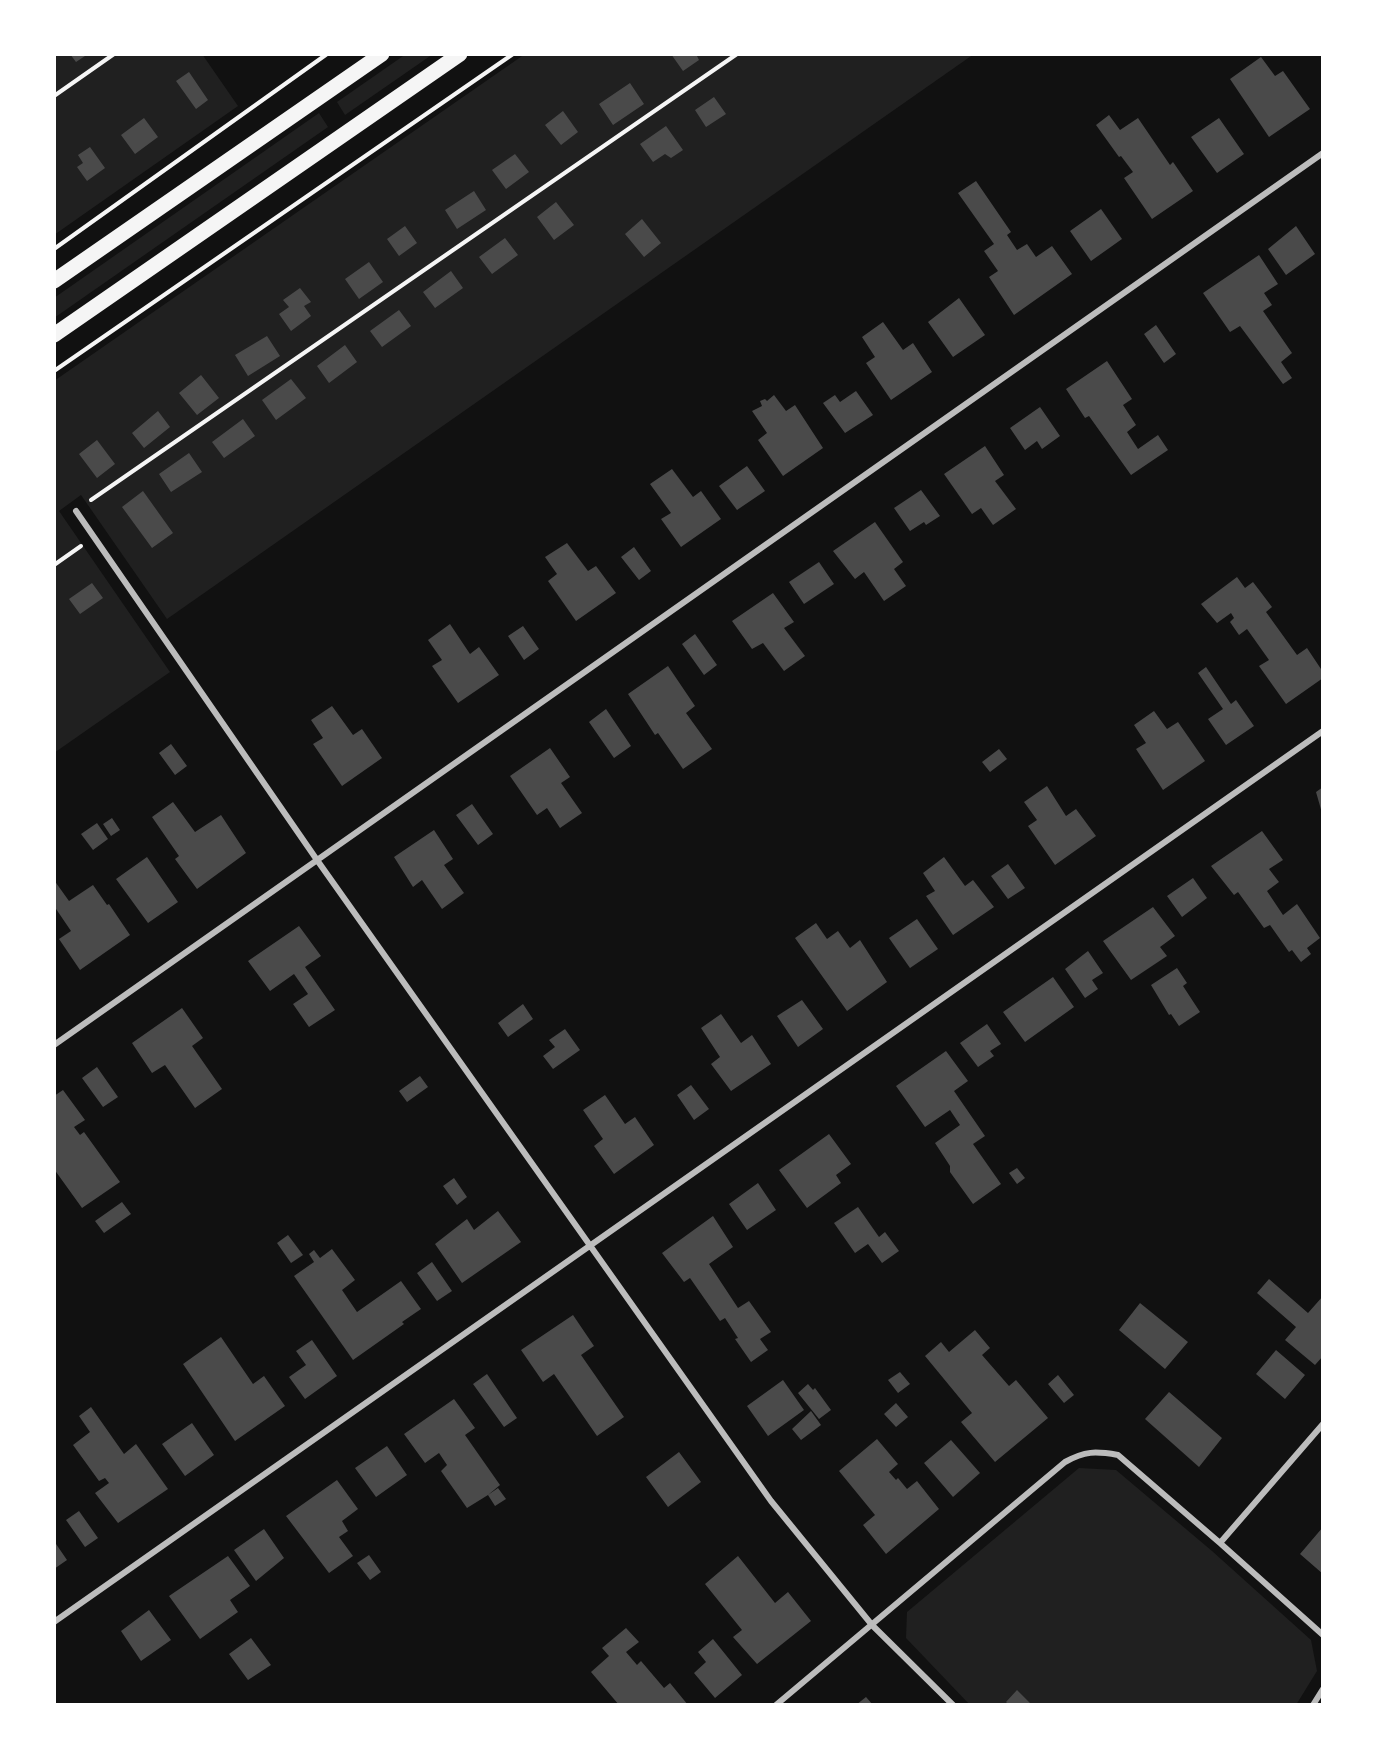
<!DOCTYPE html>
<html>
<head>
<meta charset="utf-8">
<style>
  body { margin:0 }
  #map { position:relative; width:1377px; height:1759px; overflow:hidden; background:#111; font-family:"Source Sans 3",sans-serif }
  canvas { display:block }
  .frame { position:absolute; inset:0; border:56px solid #fff; pointer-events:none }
</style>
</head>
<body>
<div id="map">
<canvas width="1377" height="1759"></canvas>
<div class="frame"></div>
</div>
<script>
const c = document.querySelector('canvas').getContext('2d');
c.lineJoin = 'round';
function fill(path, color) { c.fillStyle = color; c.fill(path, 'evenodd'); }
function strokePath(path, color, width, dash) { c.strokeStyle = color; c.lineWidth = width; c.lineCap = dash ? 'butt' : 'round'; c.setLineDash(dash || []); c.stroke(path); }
fill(new Path2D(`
  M54 54H202L238 106 54 235Z
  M406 54H433L345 115 337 102Z
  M525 54H974L167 619 81 495 59 511 170 672 54 753V381Z
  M319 113 328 127 54 318V298Z
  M1079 1468 1116 1470 1212 1551 1311 1640 1317 1671 1296 1705H970L906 1638 907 1612Z`), '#202020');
fill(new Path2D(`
  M70 54H88L76 62Z
  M671 54H696L699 60 683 71Z
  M1261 57 1275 76 1283 71 1310 109 1269 137 1230 79Z
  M189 72 208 100 196 109 176 81Z
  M630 83 644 104 613 125 599 104Z
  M714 97 726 114 706 127 695 110Z
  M563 111 578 132 561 145 545 125Z
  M1109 115 1120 130 1138 118 1170 165 1173 162 1193 191 1152 219 1124 178 1133 172 1121 156 1119 157 1096 125Z
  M144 118 158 137 135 154 121 135Z
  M1219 118 1244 154 1217 173 1191 137Z
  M666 126 683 150 671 158 665 154 653 162 640 144Z
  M90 147 105 168 87 181 77 167 83 163 78 155Z
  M515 154 529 172 506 189 492 170Z
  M976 181 1011 232 1007 235 1017 250 1027 244 1036 257 1052 246 1072 274 1014 315 989 277 998 271 984 251 994 244 958 193Z
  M474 191 486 210 457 229 445 210Z
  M556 202 574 225 554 240 537 217Z
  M1101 209 1122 239 1091 261 1070 231Z
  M642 219 661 243 644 257 625 234Z
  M405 226 417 243 399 256 387 239Z
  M1296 226 1315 254 1286 275 1268 249Z
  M505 238 518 255 492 274 479 257Z
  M1259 255 1278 284 1264 293 1272 305 1263 311 1292 353 1281 362 1292 378 1283 384 1240 326 1230 332 1203 293Z
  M369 262 383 282 359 299 345 279Z
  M451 271 463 288 435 308 423 292Z
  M300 288 311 302 304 306 311 316 291 331 279 314 289 307 283 300Z
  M959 298 985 335 953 357 928 322Z
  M399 310 411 326 382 347 370 331Z
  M883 322 903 350 913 343 932 372 891 400 866 363 875 357 862 337Z
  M1156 325 1176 354 1164 363 1144 334Z
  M267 336 280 356 248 376 235 355Z
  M345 345 357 362 329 383 317 366Z
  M1107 361 1132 399 1123 405 1136 425 1127 432 1138 449 1158 435 1168 450 1131 475 1089 416 1085 418 1066 389Z
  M201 375 219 398 197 415 179 393Z
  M291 379 306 398 276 420 262 400Z
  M856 391 873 415 845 433 823 403 835 395 840 402Z
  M774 395 786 411 795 405 823 448 783 476 758 440 767 433 752 411 762 406 760 401 765 399 767 401Z
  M1040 407 1060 436 1042 449 1037 441 1025 450 1010 428Z
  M158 411 170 427 144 448 132 433Z
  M243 419 255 436 224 458 212 442Z
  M97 440 115 464 97 478 79 454Z
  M985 446 1004 475 995 481 1016 509 993 525 981 508 972 514 944 474Z
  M189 453 202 472 171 492 159 474Z
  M747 466 765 491 737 510 719 486Z
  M672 469 693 497 701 491 721 519 681 547 661 519 671 513 650 484Z
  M921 490 940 516 926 525 924 522 910 531 894 508Z
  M143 491 173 533 152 548 122 507Z
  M875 522 903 562 894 569 906 586 884 601 864 572 855 579 833 551Z
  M567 543 588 571 596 566 616 593 576 621 548 581 557 574 545 557Z
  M634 547 651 571 639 580 621 557Z
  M819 562 834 584 804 604 789 582Z
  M1237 577 1245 588 1253 582 1272 607 1266 612 1297 655 1307 648 1323 672V678L1286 704 1259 666 1269 660 1247 629 1239 635 1230 622 1234 618 1231 613 1217 623 1201 604Z
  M92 583 103 598 80 614 69 599Z
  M773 593 794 622 784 628 805 656 784 671 763 643 752 649 732 621Z
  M450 624 470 654 479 647 499 675 458 703 432 666 442 660 428 640Z
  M523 626 539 649 524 660 508 636Z
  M695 634 717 665 704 675 682 644Z
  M668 666 695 706 686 713 712 749 683 769 658 733 655 735 628 694Z
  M1206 667 1231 704 1236 700 1254 726 1226 745 1208 719 1223 709 1198 673Z
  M332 706 353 735 362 729 382 758 342 786 313 744 323 738 311 720Z
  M606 709 631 746 614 758 589 722Z
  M1154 711 1167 729 1178 722 1205 761 1163 790 1136 749 1146 743 1134 725Z
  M171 744 187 766 175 775 159 753Z
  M550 748 570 777 561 783 582 813 560 828 547 808 537 815 510 776Z
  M999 749 1007 759 990 772 982 762Z
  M1047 786 1066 816 1076 809 1096 836 1055 865 1028 826 1037 820 1024 802Z
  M1323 787V813H1322L1316 792Z
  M173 802 195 832 221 815 246 853 197 889 175 859 179 856 152 817Z
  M472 804 493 834 478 845 456 815Z
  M112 818 120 830 111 836 103 824Z
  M97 823 108 839 93 850 81 834Z
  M434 830 453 859 444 865 464 893 442 909 422 880 413 887 394 857Z
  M1262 831 1283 860 1269 869 1279 882 1267 891 1283 915 1297 904 1320 938 1307 948 1311 954 1301 962 1292 950 1289 952 1270 925 1264 928 1238 892 1234 895 1211 866Z
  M147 857 178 902 148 923 116 879Z
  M944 857 965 886 973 880 994 907 953 935 926 896 935 891 923 873Z
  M1008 864 1025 888 1008 899 991 876Z
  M1193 878 1207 898 1182 917 1167 896Z
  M54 880 69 901 93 885 107 905 109 904 130 935 80 970 59 939 71 931 54 906Z
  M1153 907 1175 936 1160 947 1167 956 1131 980 1103 941Z
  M917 919 938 949 910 968 889 938Z
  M816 923 827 939 838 931 850 948 860 940 887 982 847 1011 795 938Z
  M299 926 321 956 305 967 335 1010 309 1027 293 1004 308 994 294 974 270 991 248 961Z
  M1088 951 1103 973 1092 980 1098 989 1085 998 1065 969Z
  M1177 968 1187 983 1183 986 1200 1012 1179 1026 1171 1014 1169 1015 1151 985Z
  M1053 977 1074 1007 1025 1042 1003 1012Z
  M802 1000 823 1029 798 1047 777 1016Z
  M523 1004 533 1019 508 1037 498 1023Z
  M182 1008 203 1038 192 1046 222 1089 195 1108 165 1065 152 1073 132 1043Z
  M721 1014 741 1043 752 1035 771 1064 731 1091 711 1064 720 1057 701 1028Z
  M987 1024 1001 1044 990 1051 994 1056 978 1067 960 1043Z
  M565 1029 580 1050 553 1069 543 1056 555 1047 549 1040Z
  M946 1051 968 1081 954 1091 985 1136 973 1144 1001 1184 973 1204 950 1172V1166L935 1143 960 1125 950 1110 925 1127 896 1086Z
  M97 1067 118 1097 103 1107 82 1078Z
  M420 1076 428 1087 407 1102 399 1091Z
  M691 1085 709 1109 694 1120 677 1095Z
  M63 1090 85 1120 74 1127 80 1135 84 1132 120 1182 82 1208 54 1169V1096Z
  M605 1095 625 1124 635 1117 654 1145 614 1174 594 1146 603 1139 583 1110Z
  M829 1134 851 1164 836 1175 841 1183 807 1208 779 1170Z
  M1017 1168 1025 1178 1017 1184 1009 1173Z
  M454 1178 467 1197 457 1205 443 1186Z
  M758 1183 776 1210 747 1230 729 1204Z
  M122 1202 131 1214 104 1233 95 1221Z
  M858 1207 879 1237 885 1232 899 1251 882 1263 868 1244 855 1253 834 1223Z
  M498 1211 521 1242 462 1283 435 1244 467 1219 474 1230Z
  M713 1216 733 1247 709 1264 738 1308 749 1301 771 1332 760 1339 768 1350 751 1362 735 1339 738 1338 725 1318 720 1321 690 1278 684 1282 662 1253Z
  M288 1235 303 1255 291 1263 277 1243Z
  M332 1249 355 1280 342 1290 357 1312 401 1281 421 1309 402 1322 404 1324 353 1360 294 1276 314 1262 309 1254 314 1250 320 1258Z
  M432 1262 452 1291 437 1301 417 1273Z
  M1269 1279 1308 1313 1323 1296V1356L1315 1365 1285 1340 1296 1327 1257 1293Z
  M1140 1303 1188 1342 1165 1369 1119 1330Z
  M573 1315 594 1346 581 1355 624 1417 597 1436 554 1374 543 1382 521 1350Z
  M975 1330 990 1348 982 1355 1009 1386 1016 1380 1048 1418 995 1462 961 1422 972 1413 925 1356 941 1342 949 1352Z
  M221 1337 253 1384 264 1376 285 1406 235 1441 183 1364Z
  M312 1340 337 1376 305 1399 289 1377 306 1365 296 1351Z
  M1276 1350 1305 1375 1285 1399 1256 1374Z
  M900 1372 910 1384 898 1393 888 1380Z
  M487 1374 517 1418 504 1427 473 1384Z
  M1058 1375 1074 1395 1064 1403 1048 1384Z
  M783 1380 804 1410 768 1436 747 1406Z
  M808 1384 813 1390 815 1388 831 1410 819 1419 798 1393Z
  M1169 1392 1222 1438 1199 1467 1145 1419Z
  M454 1399 475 1428 465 1435 500 1485 488 1495 498 1488 506 1499 495 1506 488 1495 467 1508 441 1471 447 1465 439 1453 425 1463 404 1434Z
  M896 1403 908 1417 896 1427 884 1414Z
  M91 1407 124 1454 136 1444 168 1489 118 1523 95 1493 109 1483 105 1478 99 1481 73 1445 90 1432 79 1416Z
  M811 1411 821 1425 801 1440 792 1429Z
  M192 1423 214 1455 185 1476 162 1444Z
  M877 1439 898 1464 889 1472 896 1480 898 1478 907 1489 917 1481 939 1509 886 1554 863 1525 875 1515 839 1471Z
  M951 1440 980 1473 953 1497 924 1463Z
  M387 1446 407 1475 376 1497 355 1468Z
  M679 1452 701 1482 668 1507 646 1477Z
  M337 1480 358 1509 342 1521 348 1531 339 1537 353 1556 329 1573 286 1516Z
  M79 1511 98 1538 85 1547 66 1520Z
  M1323 1527V1574L1300 1554Z
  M264 1529 284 1558 256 1581 234 1550Z
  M54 1541 67 1560 54 1569Z
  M369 1555 381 1572 370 1580 357 1563Z
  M228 1556 250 1586 230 1600 238 1612 200 1639 169 1596Z
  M738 1556 775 1603 788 1592 811 1621 757 1664 733 1637 742 1630 705 1584Z
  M149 1610 171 1640 141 1661 121 1631Z
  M626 1628 639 1642 626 1652 637 1665 641 1661 664 1688 670 1683 688 1705H619L591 1672 609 1656 602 1648Z
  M251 1638 271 1665 248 1680 229 1654Z
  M713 1639 742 1675 715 1698 694 1673 706 1662 698 1652Z
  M1017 1690 1032 1705H1009L1006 1702Z
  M866 1697 873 1705H856Z`), '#4a4a4a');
strokePath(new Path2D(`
  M54 96 114 54
  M54 249 327 54
  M54 371 513 54
  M91 500 737 54
  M54 565 81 546`), '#f5f5f5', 4);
strokePath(new Path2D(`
  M76 511 317 860 771 1501 872 1625 953 1705
  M54 1045 1323 153
  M1220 1543 1323 1424
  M54 1622 1323 731
  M776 1705 1065 1462C1085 1451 1095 1451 1118 1455L1220 1543 1323 1635
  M1313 1705 1323 1689`), '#bcbcbc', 6);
strokePath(new Path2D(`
  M54 281 382 54
  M54 335 460 54`), '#f5f5f5', 15);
</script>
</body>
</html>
